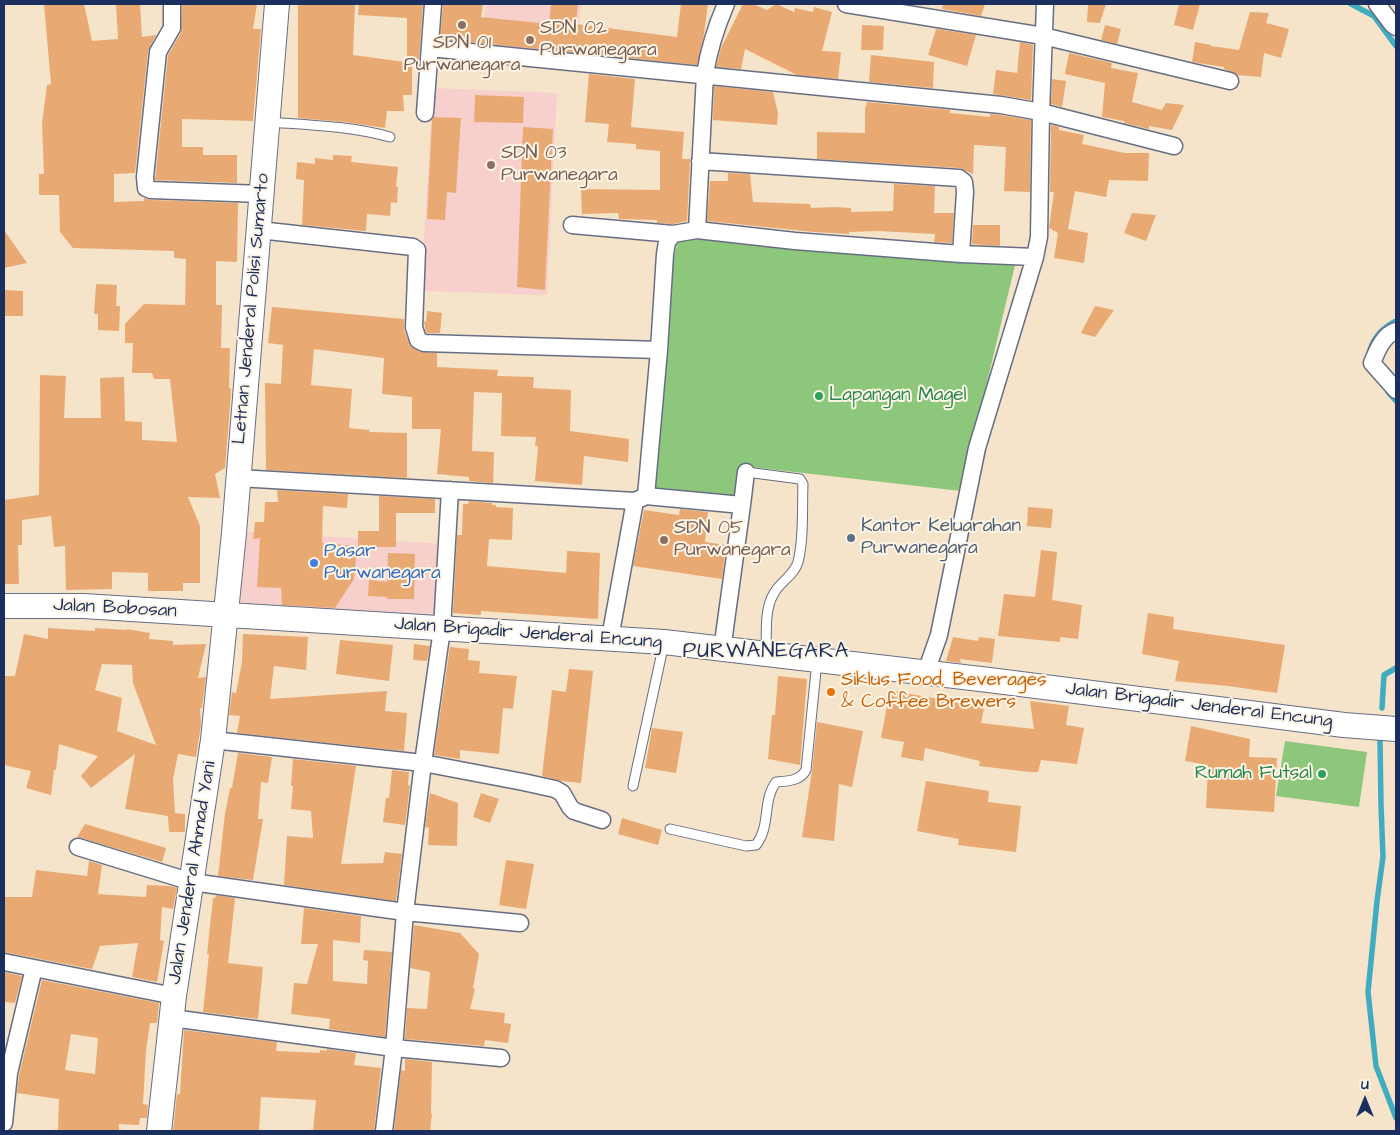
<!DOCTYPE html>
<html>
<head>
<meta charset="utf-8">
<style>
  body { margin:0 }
  #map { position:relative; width:1400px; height:1135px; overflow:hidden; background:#f5e4ca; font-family:"Architects Daughter",sans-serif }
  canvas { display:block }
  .frame { position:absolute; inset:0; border:5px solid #1b2f5e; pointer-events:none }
  .north { position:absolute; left:1340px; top:1075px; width:50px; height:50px; -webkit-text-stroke:4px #fcf5e5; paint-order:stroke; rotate:0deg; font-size:14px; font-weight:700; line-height:20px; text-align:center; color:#1b2f5e }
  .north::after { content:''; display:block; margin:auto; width:18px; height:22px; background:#1b2f5e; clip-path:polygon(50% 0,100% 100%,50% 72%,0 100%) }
</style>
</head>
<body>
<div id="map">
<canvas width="1400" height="1135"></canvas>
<div class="frame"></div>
<div class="north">U</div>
</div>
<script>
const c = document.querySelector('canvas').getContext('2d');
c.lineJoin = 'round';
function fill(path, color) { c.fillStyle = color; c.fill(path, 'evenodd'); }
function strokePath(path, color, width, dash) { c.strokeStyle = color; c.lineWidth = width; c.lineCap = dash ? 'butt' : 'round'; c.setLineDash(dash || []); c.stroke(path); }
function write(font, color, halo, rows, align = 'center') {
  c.font = font + ' "Architects Daughter",sans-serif'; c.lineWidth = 4; c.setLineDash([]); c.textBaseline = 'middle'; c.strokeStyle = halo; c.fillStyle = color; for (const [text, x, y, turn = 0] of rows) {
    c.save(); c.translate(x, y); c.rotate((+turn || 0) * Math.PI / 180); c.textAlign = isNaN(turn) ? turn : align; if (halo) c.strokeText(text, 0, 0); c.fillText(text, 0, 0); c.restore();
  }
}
fill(new Path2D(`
  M486 4H581L576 58 481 49Z
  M433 88 557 93 547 295 421 291Z
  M256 532 444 544 442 629 225 614 234 533Z`), '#f7d0cd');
fill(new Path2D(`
  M679 238 1016 261 961 491 742 466 737 496 649 487 666 284Z
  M1285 741 1367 752 1359 807 1276 796Z`), '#8cc77c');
strokePath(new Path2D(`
  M1351 4 1374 16 1396 46
  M1370 350C1374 337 1384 327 1396 321
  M1388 392 1396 401
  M1382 708 1384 675 1396 668
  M1380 739 1381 805 1383 857 1377 901 1368 992 1376 1066 1396 1118`), '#40acbf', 5.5);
fill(new Path2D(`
  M44 4H84L92 41 118 39 116 4H140L142 37 156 35 148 51 135 173 114 174V202L144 201V198L151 200 238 203 237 262 216 261V305H222L221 348H230L229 388 231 389 230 407 225 468 215 474 220 498 188 497 200 526V583H183V591H148V573L112 572V589L66 590 65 546 54 547 51 516 22 520V545H18L19 584H4V500L39 495 40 375 66 376 64 418H101L100 378 124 377 125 421 142 422V440L177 442 170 379H154L152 373H132L133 343H125V324L144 304 185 305 186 259 174 258V251L73 248 60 232 59 195H39V174H44L42 124 47 85 51 84Z
  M182 4H257L253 29H261L253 121 182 119V147H203V155H237V183L155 180 168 55 181 33Z
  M298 4H355L353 55 412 63V95H403L404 111H387L385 128 345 122 298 118Z
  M359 4H423L419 59 407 61V18L358 15Z
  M443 4H483L481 17 549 24 551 4H578L576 24 677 37 681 4H708L704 34 697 65 440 39Z
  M743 4H753L767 10 776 4 794 12 795 8 813 12 814 7 832 12 822 51 841 52 838 79 797 75 745 49 741 69 716 67 721 48Z
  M943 4H985L981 16 942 9Z
  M1088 4H1106L1100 23 1087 22Z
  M1179 4H1200L1193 30 1174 25Z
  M1250 12 1269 13 1266 23 1289 29 1281 58 1264 53 1261 77 1237 75 1224 69V67L1192 62 1195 42 1211 45V46L1239 50Z
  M862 25 884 26 883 50H861Z
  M1105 25 1121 29 1117 44 1101 40Z
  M936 29 976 35 967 66 928 55Z
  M1020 42 1033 45 1031 100 993 94 996 70 1017 73Z
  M1069 53 1112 63 1111 68 1138 73 1132 102 1162 110 1166 103 1184 105 1172 130 1149 126V129L1124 123V121L1102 117 1105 83 1065 74Z
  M871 55 934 62 933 88 869 82Z
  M589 74 635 79 631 127 684 132 682 159H690V163L687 221 673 224 657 223V220L619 219 618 213 582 214 581 189 660 190V151L636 149V144L607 142 609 124 585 122Z
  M1052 79 1066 81 1062 107 1051 104Z
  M714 86 773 92 778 113 777 125 713 120Z
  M475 95 524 97 523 123 474 122Z
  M867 102 950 110V113L990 117V114L1000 115 1031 120 1030 192 1004 191 1006 147 974 145 973 174 960 168 817 159V132L865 133V107H866Z
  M434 117 461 118 456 193 447 192 445 220 427 219 432 119Z
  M1051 125 1059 127V130L1084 135 1082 144 1125 153H1149L1148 181 1109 180 1106 197 1075 191 1068 229 1088 233 1084 263 1054 258 1058 233 1049 228 1054 192H1050Z
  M523 127 553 129 545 290 517 287Z
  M333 155 352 156 351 162 398 167 396 187H398L397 203 391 202 390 216 367 214 366 231 302 225 304 180 296 179 297 162 315 164V158L333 160Z
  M728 173 750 174 753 202 810 204 811 208 835 207 851 208V212L893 211 894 184 935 186 934 213H954L952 243 934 242 935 234 878 231 849 232V234L814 232 707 221 710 181H728Z
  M1132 213 1156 215 1146 241 1124 233Z
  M973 225H1000V246L972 244Z
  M4 230 27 263 4 268Z
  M96 284 117 285 116 306H120L119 331 98 330V314H94Z
  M4 290 23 291V316H4Z
  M1095 306 1114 310 1095 337 1081 333Z
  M272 307 404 319V330L410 346 420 352 437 353V367L498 370 497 376 534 377 533 388 571 390 570 431 629 439 628 462 584 456 582 485 535 481 538 446H535L536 437 501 436 502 393 474 392 472 451 494 452 493 483 469 481V477L437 474 441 429H412V397L382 394 384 358 314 349 311 385 352 389 349 428 370 430 369 432 407 433V478L266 470 265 383 281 384 283 345 268 343Z
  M427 311 442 313 440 333H426L424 321 426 322Z
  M277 490 348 494 347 508 323 506 322 543 357 546 354 579 335 608 282 605 281 588 257 587 260 538 253 539 255 522H264L265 502H278Z
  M379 496 435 499V513H396V547H358V531H379Z
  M469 501 492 503V505H496V507L513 508 512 540 489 539 487 566 566 573 567 551 600 553 598 619 481 611V615L453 613 457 535H462L463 504H468Z
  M1028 507 1053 509 1051 528 1027 526Z
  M680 509 708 512 705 542 726 545 722 579 633 566 644 510 679 515Z
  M1041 550 1057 552 1052 600 1082 605 1078 639 1060 637V642L998 636 1004 594 1035 597Z
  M388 553 415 554 414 599H387V597L368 596 369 580 387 582Z
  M1148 613 1174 617 1173 629 1285 645 1277 693 1228 686 1175 681 1179 661 1142 654Z
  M48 628 95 631V628L127 630V629L150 633 149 639 173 641V645L206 644 198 678 206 677 202 708H200L201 725 196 757 178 754 173 779 175 813 185 814V832H169L168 816 125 809 135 754 91 788 81 776 98 756 59 744 56 770H54L51 795 26 788 31 771 4 765V676H15L24 634 48 639ZM102 664 132 665 133 683 156 745 117 731 122 698 95 690Z
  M243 634 308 637 306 670 274 666 270 699 387 691 385 711 407 713 404 751 237 733 240 716 229 715 232 692 236 693 242 662Z
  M953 637 978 641 979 637 995 639 992 663 960 659 961 663 946 661Z
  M340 640 393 645 389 681 336 674Z
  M414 644 430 646 427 661 413 660Z
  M450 647 469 649 468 660 480 661 479 673 517 676 513 709 503 708 499 754 460 750V759L434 755Z
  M569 669 593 671 581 783 561 781 542 776 552 690 566 692Z
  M778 676 807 679 800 765 768 759 772 715H775Z
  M890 690 984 708 981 723 1034 729 1030 701 1069 706 1066 725 1084 728 1077 764 1041 760 1038 772H1030L979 766 980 761 925 748 923 761 901 757 904 742 881 738Z
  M817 722 863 731 852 787 839 784 834 841 802 837 812 771Z
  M1191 726 1250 739 1249 757 1277 758 1274 812 1206 808 1208 765 1185 761Z
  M652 728 683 732 676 773 645 768Z
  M238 753 272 757 268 783 261 782 258 819H263L253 880 218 876 225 814 230 788H232Z
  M293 759 356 766 341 864 383 863 385 852 402 854 396 901 284 885 287 836 313 838 311 811 291 809 293 786H291Z
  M392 770 409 772 408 785 410 786 405 825 383 822 386 798H389Z
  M926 781 989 791 988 802 1021 806 1016 852 958 845 959 839 917 831Z
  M430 793 458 803 457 846 428 845 429 828 425 827Z
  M481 793 499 799 490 823 473 817Z
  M622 818 662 830 658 845 618 834Z
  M85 824 166 848 162 862 77 837Z
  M506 860 534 864 526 909 499 905Z
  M89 861 102 865 98 894 146 897 147 885 170 886 177 888 173 909 162 907 160 940 164 941 157 982 132 977 138 943 100 946 92 969 4 952V897H32L36 870 87 876Z
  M216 895 235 898 228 963 263 967 258 1019 203 1012 209 954H207L213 898H215Z
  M304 908 361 916 360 943 333 940V981L367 984 368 961 363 960 364 950 392 952 385 1037 329 1029 330 1019 291 1014 294 983 307 984 318 944H301Z
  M414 925 460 933 479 954 473 988 475 989 470 1009 505 1013 504 1023 511 1024 508 1043 485 1040 484 1046 405 1039 407 1008 427 1009 430 972 410 968Z
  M4 972 22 976 15 1003 4 1002Z
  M42 980 159 1003 157 1023H150L146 1051 143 1104 148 1105 147 1118H140L139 1125 119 1124V1131H58L59 1099 17 1093 19 1075ZM71 1034 98 1038 95 1074 65 1070Z
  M184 1030 277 1042 276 1051 320 1053V1050L327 1051V1049L356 1053 354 1065 381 1068 374 1131H313L316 1100 261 1097 259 1131H173L177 1094H180Z
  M405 1059 432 1062 431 1114H432L430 1131H394L401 1070 405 1071Z`), '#e8aa72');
const lane = new Path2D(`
  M268 122C309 125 350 126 390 137
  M746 472 800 479 803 484C802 508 804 539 798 562 794 576 779 582 773 595 764 611 767 635 766 652
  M633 786 664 643
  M670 829 746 846 756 845C771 826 762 801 776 782 788 781 800 781 806 770L817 661`);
const street = new Path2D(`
  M172 4V28L158 52 145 177 146 188 151 190 262 194
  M846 4 1043 36 1230 81
  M1377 4 1392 24 1396 27
  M430 48 1001 105 1041 112 1174 146
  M425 113 433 4
  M700 161 959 178 964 182 965 192 961 254
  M572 225 673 234
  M259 230 413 247 417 250 414 327 418 340 424 343 659 350
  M697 230 705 74C709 49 716 27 726 4
  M1396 331C1383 335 1377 351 1372 363L1396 390
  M238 478 635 501
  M646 496 742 505 722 650
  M742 505 746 472
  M610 638 635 501 646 496 659 350 665 254 667 242 673 234 697 230 795 241 961 254 1035 257
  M926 672 939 635 977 448 1035 257 1039 237 1041 112 1045 4
  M213 740 423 763 523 782 555 789 562 793 570 807 574 811 602 820
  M78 847 192 882 405 912 520 923
  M4 962 174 996
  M172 1018 394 1048 501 1058
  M4 1123 9 1073 34 968
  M384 1131 394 1048 405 912 423 763 442 629 450 490`);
const secondary = new Path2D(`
  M4 606H83L664 642 989 680 1344 725 1396 729
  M159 1131 174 996 213 740 234 533 277 4`);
strokePath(lane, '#676e84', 11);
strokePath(street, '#676e84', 19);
strokePath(secondary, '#676e84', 26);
strokePath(lane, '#fff', 9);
strokePath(street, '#fff', 16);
strokePath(secondary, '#fff', 24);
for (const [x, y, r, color] of [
  [462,25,5,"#8d6e63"],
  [530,40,5,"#8d6e63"],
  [491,165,5,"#8d6e63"],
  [819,396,5,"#2e9e5b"],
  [851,538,5,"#5c6f8a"],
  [664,540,5,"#8d6e63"],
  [314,563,5,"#3f7fe0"],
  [831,692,5,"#e8710a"],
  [1322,774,5,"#2e9e5b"]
]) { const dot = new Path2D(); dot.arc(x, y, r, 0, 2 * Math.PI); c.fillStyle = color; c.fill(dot); strokePath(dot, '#fcf5e5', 2); }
write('19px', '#785e54', '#fcf5e5', [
  ["SDN 02",540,29],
  ["Purwanegara",540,51],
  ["SDN 01",462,44,"center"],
  ["Purwanegara",462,66,"center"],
  ["SDN 03",501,154],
  ["Purwanegara",501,176],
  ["SDN 05",674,529],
  ["Purwanegara",674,551]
], 'left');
write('19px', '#1b2f5e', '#fcf5e5', [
  ["Letnan Jenderal Polisi Sumarto",252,309,-85],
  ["Jalan Bobosan",115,609,3],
  ["Jalan Brigadir Jenderal Encung",528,634,4],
  ["Jalan Brigadir Jenderal Encung",1199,706,7],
  ["Jalan Jenderal Ahmad Yani",193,873,-81]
]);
write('19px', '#27864d', '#fcf5e5', [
  ["Lapangan Magel",829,396],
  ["Rumah Futsal",1312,774,"right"]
], 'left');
write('19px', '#4e5e75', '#fcf5e5', [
  ["Kantor Keluarahan",861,527],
  ["Purwanegara",861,549]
], 'left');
write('19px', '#366cbe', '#fcf5e5', [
  ["Pasar",324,552],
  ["Purwanegara",324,574]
], 'left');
write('19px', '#c56008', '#fcf5e5', [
  ["Siklus Food, Beverages",841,681],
  ["& Coffee Brewers",841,703]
], 'left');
c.letterSpacing = '1px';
write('21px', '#1b2f5e', '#fcf5e5', [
  ["PURWANEGARA",766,653]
]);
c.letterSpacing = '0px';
</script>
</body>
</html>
